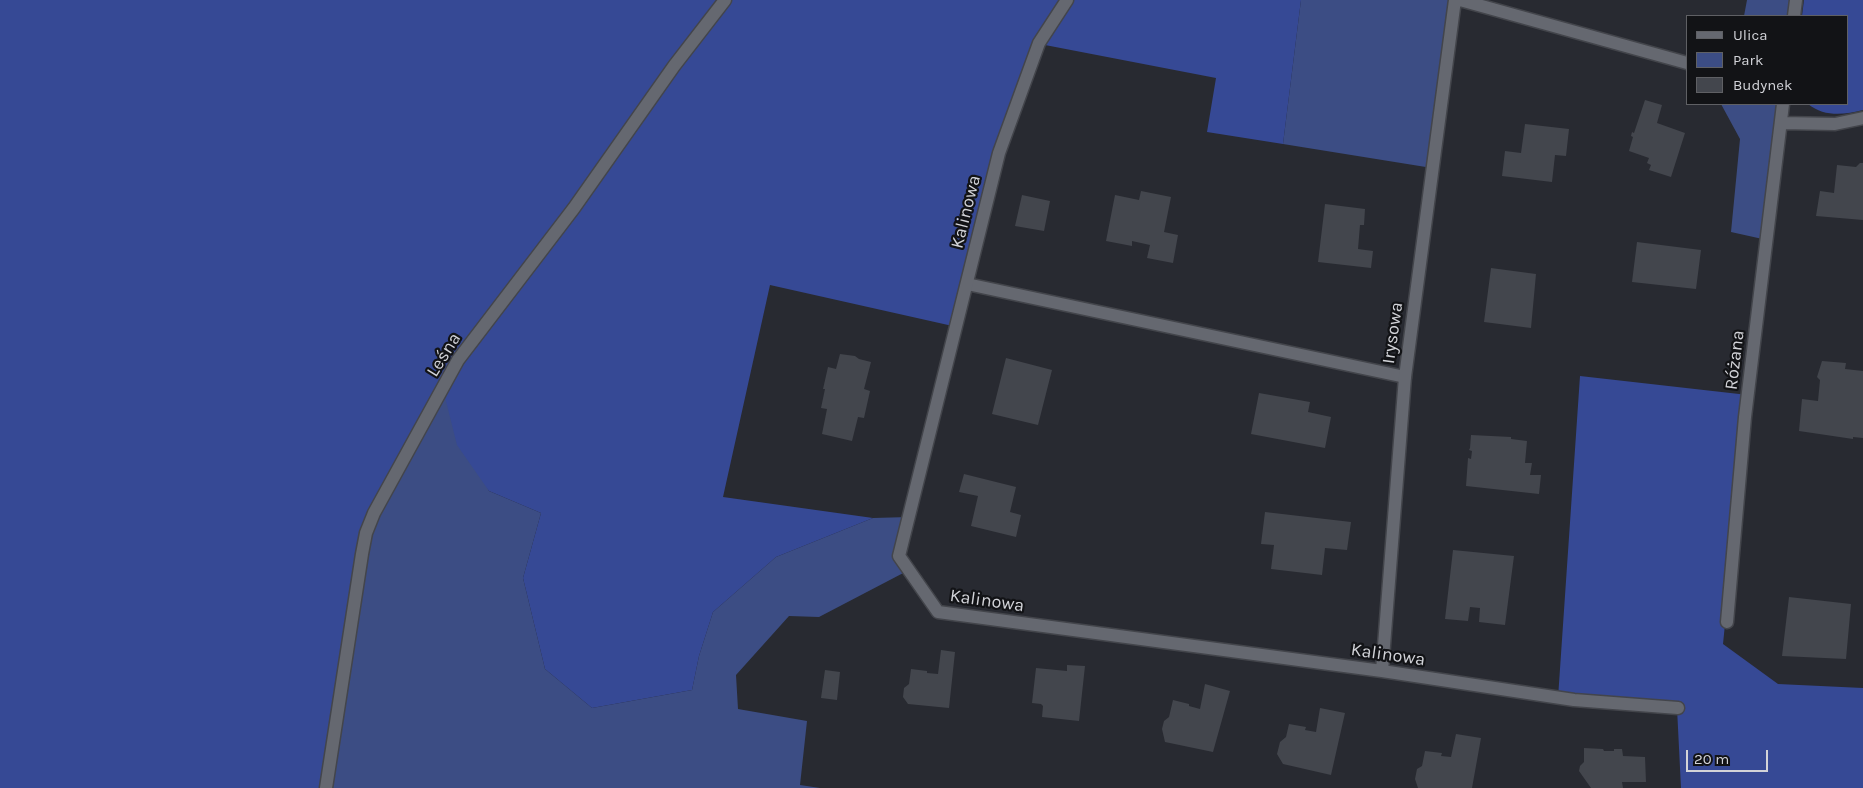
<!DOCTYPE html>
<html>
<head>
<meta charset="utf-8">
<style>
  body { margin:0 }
  #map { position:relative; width:1863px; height:788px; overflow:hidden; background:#282a31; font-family:Karla,sans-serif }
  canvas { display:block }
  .legend { position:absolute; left:1686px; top:15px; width:162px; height:90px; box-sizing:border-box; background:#121316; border:1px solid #5f6064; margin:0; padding:6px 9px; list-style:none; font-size:15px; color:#d2d3d8 }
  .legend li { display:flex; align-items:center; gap:10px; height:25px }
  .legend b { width:25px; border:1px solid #5f6064 }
  .scale { position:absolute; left:1686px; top:750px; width:82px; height:22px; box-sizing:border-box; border:2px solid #d2d3d8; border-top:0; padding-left:6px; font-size:15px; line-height:18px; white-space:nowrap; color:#d2d3d8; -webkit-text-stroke:4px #121316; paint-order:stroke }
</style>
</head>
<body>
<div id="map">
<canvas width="1863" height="788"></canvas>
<ul class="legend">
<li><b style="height:6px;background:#656870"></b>Ulica</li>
<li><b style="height:14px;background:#3c4d84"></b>Park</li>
<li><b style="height:14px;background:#43464d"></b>Budynek</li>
</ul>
<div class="scale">20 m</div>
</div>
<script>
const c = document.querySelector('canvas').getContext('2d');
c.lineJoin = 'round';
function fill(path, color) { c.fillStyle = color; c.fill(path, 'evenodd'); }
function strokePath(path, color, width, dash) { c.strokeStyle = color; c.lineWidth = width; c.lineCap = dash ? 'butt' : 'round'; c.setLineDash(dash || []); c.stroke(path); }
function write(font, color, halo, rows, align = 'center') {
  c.font = font + ' Karla,sans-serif'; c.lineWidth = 4.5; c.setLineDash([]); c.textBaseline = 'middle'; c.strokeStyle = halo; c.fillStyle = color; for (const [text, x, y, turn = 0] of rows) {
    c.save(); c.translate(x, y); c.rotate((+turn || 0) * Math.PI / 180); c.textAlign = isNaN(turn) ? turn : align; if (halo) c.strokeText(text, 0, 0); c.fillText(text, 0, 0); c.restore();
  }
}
fill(new Path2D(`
  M1301 0H1455L1432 168 1283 144Z
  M1747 0H1796L1794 16H1744Z
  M1721 104H1783L1767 240 1731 232 1740 139Z
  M443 389 489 491 541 513 523 578 545 669 592 708 692 690 699 656 713 612 776 557 873 518 909 517 899 556 909 570 819 617 789 616 736 675 738 709 807 721 800 785 820 788H326L366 533Z`), '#3c4d84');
fill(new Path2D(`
  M0 0H1301L1283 144 1207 132 1216 78 1045 45 999 153 957 327 770 285 723 497 873 518 776 557 713 612 699 656 692 690 592 708 545 669 523 578 541 513 489 491 457 445 443 389 366 533 326 788H0Z
  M1804 0H1863V110C1844 115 1824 117 1808 104H1847V16H1802Z
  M1580 376 1748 395 1723 644 1778 684 1863 688V788H1681L1677 708 1558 698Z`), '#364995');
fill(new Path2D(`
  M1645 100 1662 105 1657 123 1685 133 1671 177 1649 170 1651 165 1647 163 1649 158 1629 151 1633 137 1631 136 1632 132 1634 133Z
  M1525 124 1569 129 1566 156 1555 155 1552 182 1502 176 1505 151 1521 153Z
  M1860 163H1863V220L1816 216 1820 191 1834 193 1837 165 1856 167Z
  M1141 191 1171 197 1164 232 1178 235 1173 263 1147 258 1150 245 1132 241V246L1106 241 1115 195 1139 200Z
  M1022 195 1050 201 1044 231 1015 226Z
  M1325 204 1365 209 1364 225H1360L1358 249 1373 251 1371 268 1318 262Z
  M1637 242 1701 250 1696 289 1632 282Z
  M1491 268 1536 274 1531 328 1484 322Z
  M840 354 855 356 859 359 871 362 864 389 870 391 864 418 858 417 852 441 822 434 827 409 821 408 825 389H823L828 367 836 369Z
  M1006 358 1052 370 1038 425 992 414Z
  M1822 361 1846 363 1845 369 1863 371V438L1853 437V439L1799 431 1802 399 1818 401 1820 380 1817 377Z
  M1259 393 1310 402 1308 412 1331 417 1325 448 1251 434Z
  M1471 435 1511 437V439L1527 441 1525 463H1532L1530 475H1541L1539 494 1466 486 1468 458 1471 459 1472 451 1469 450 1470 448Z
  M964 474 1016 487 1010 512 1021 515 1016 537 971 526 978 496 959 492Z
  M1265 512 1351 522 1347 550 1325 548 1322 575 1271 569 1274 545 1261 544Z
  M1453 550 1514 556 1505 625 1479 622 1480 608 1470 607 1468 621 1445 619Z
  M1789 597 1851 604 1846 659 1782 656Z
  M941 650 955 652 949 708 908 704 903 697 904 688 909 684 911 669 927 671V673L938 674Z
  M1067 665 1085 666 1079 721 1042 717 1043 706 1041 704 1032 703 1036 668 1067 671Z
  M825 670 840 672 837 700 821 698Z
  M1205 684 1230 691 1213 752 1165 742 1162 729 1164 721 1169 717 1173 700 1189 704V706L1200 709Z
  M1320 708 1345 713 1331 775 1283 764 1277 754 1280 742 1286 737 1289 724 1306 727 1305 730 1316 732Z
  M1456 734 1481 738 1472 788H1418L1415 779 1417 769 1422 766 1425 751 1442 753 1441 756 1451 757Z
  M1584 748 1603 749 1604 751H1614V749H1622L1623 756 1645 757 1646 782H1622L1623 788H1591L1579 771 1580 766 1584 762Z`), '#43464d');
const lane = new Path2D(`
  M967 284 1405 377`);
const street = new Path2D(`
  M1067 0 1039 43 999 153 899 556 938 612 1382 671 1574 700 1678 708
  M1460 0 1687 63
  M1794 16 1796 0
  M1782 123 1835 124 1863 118
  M1727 622 1745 417 1783 104
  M1382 671 1405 377 1455 0
  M326 788 362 554 366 533 374 513 458 360 574 208 674 66 725 0`);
strokePath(lane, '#43454b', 15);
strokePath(street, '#43454b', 15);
strokePath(lane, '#656870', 12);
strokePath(street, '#656870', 12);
write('18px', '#d2d3d8', '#121316', [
  ["Kalinowa",966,212,-76],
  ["Irysowa",1393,333,-82],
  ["Leśna",444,355,-58],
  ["Różana",1735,360,-83],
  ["Kalinowa",987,601,8],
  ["Kalinowa",1388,655,8]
]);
</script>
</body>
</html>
